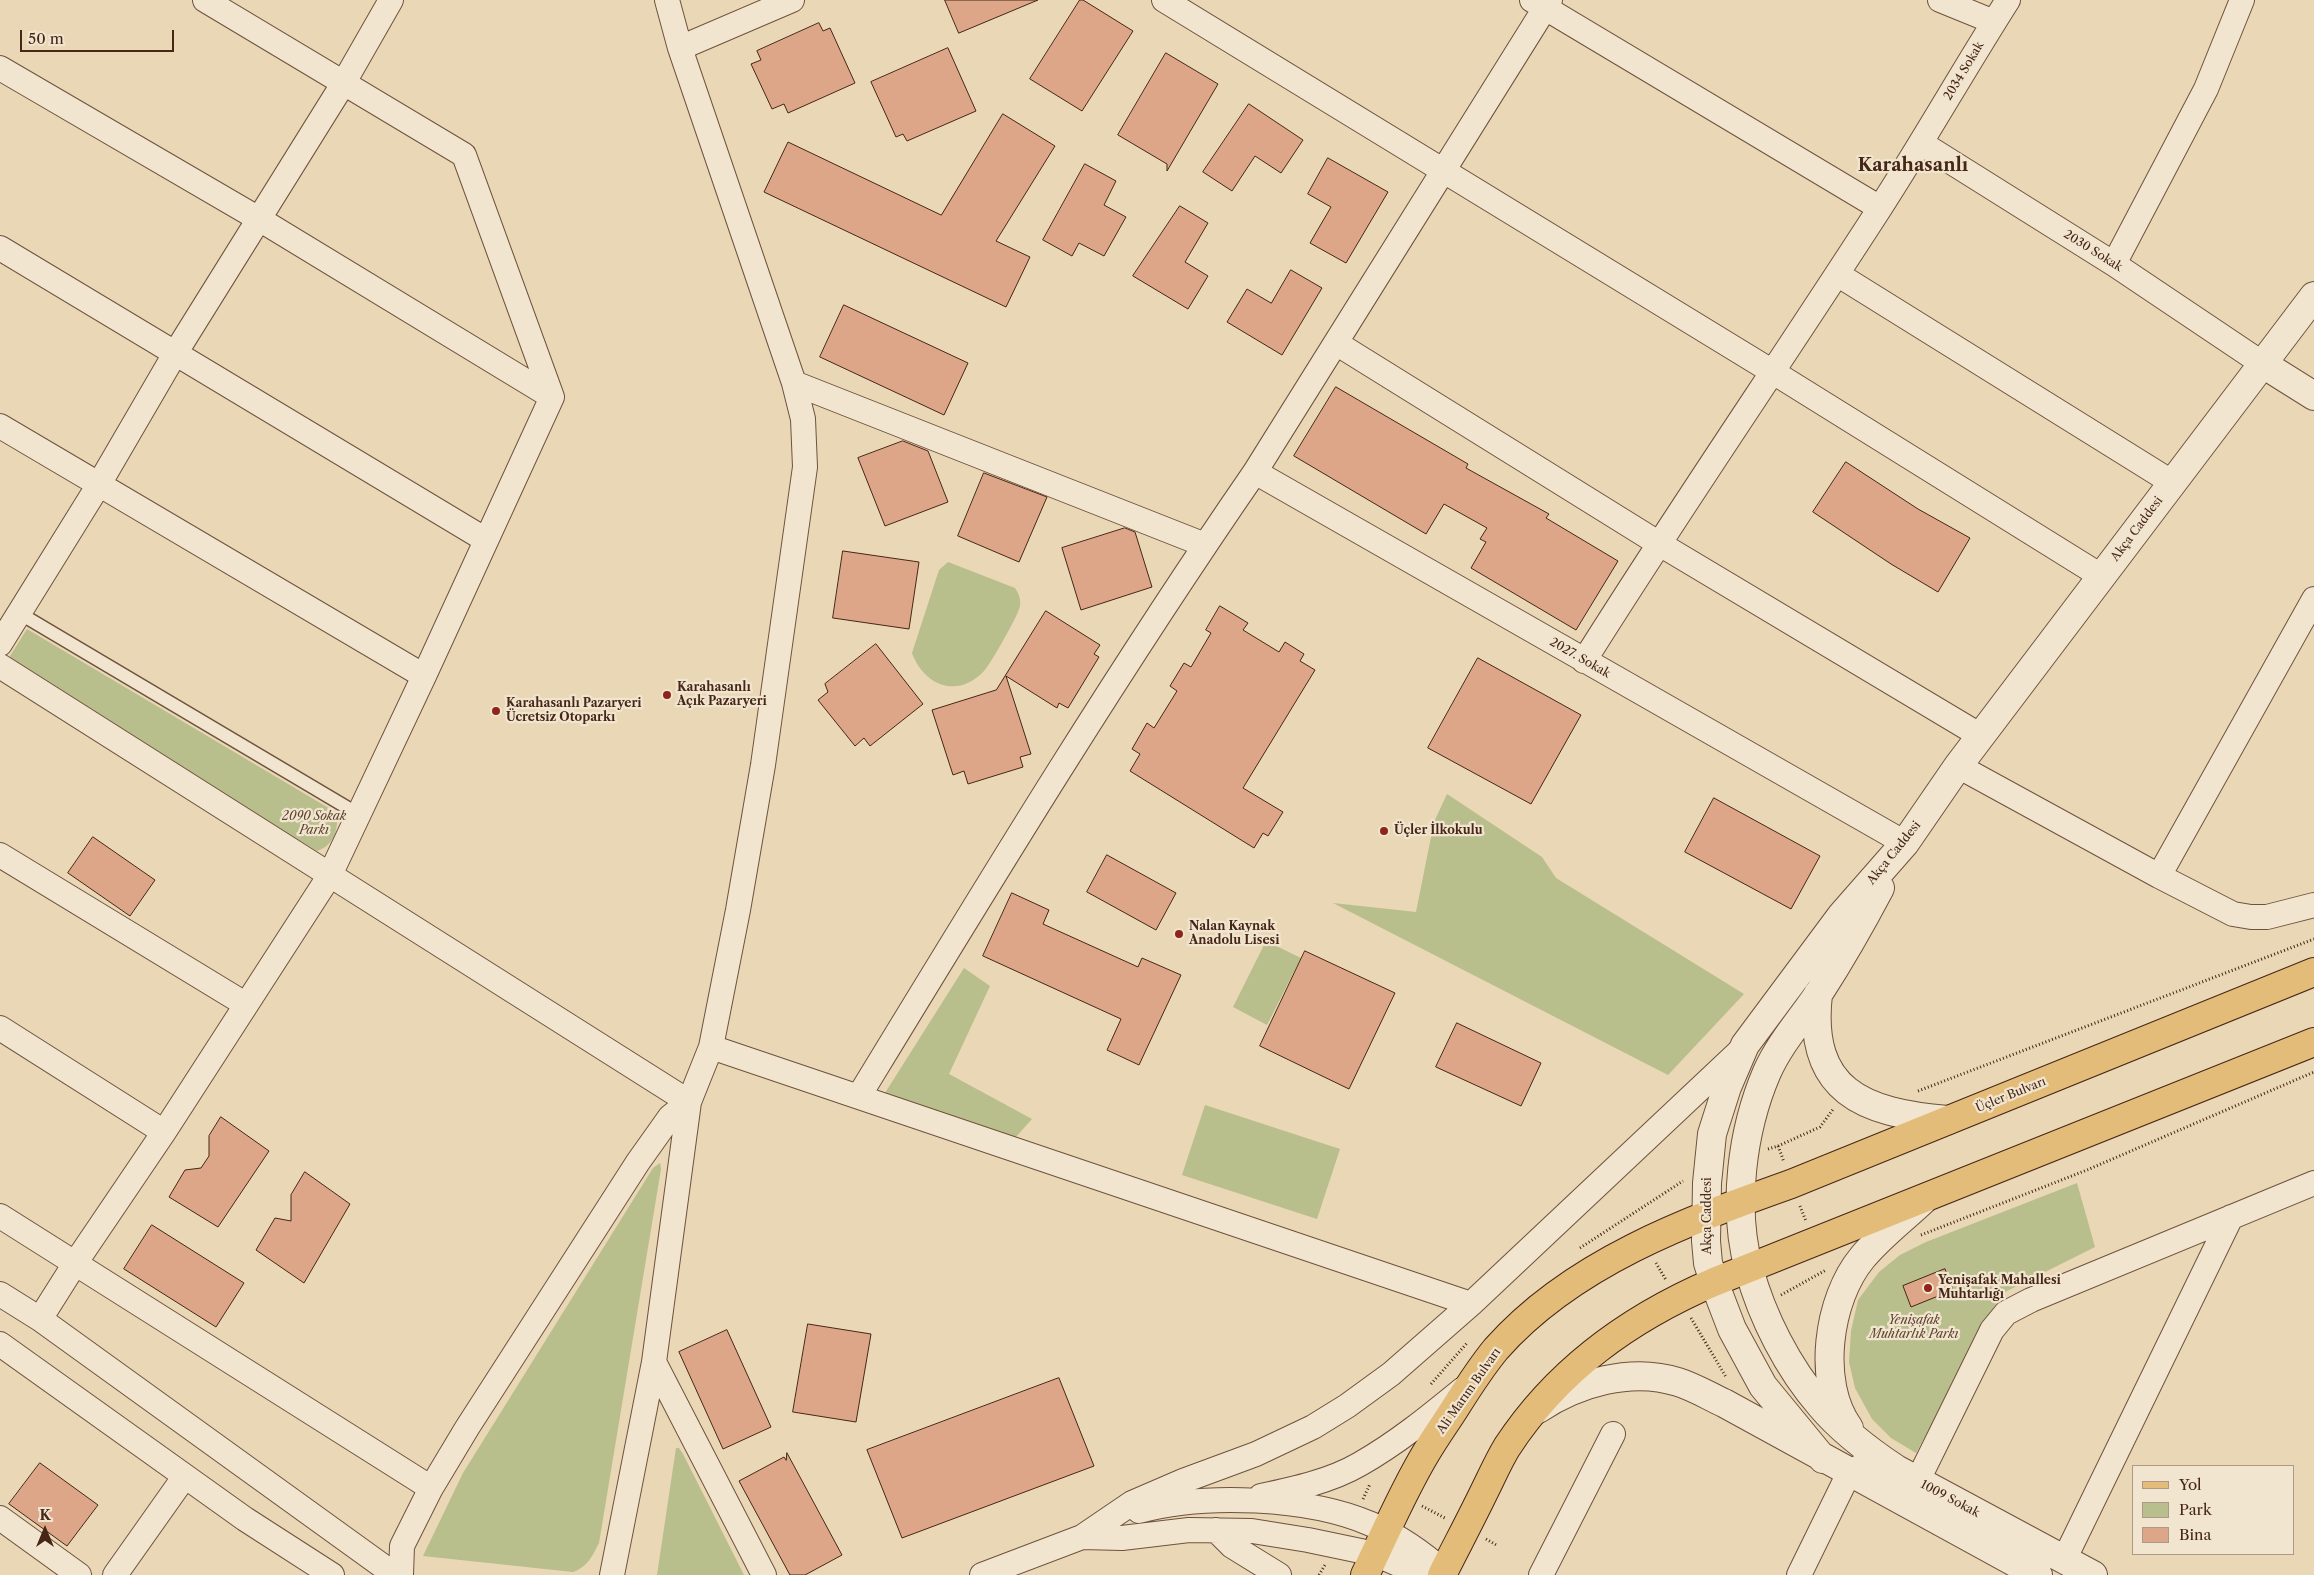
<!DOCTYPE html>
<html>
<head>
<meta charset="utf-8">
<style>
  body { margin:0 }
  #map { position:relative; width:2314px; height:1575px; overflow:hidden; background:#e9d7b5; font-family:"Libre Caslon Text",serif }
  canvas { display:block }
  .legend { position:absolute; left:2132px; top:1465px; width:162px; height:90px; box-sizing:border-box; background:#f1e5cf; border:1px solid #ad9985; margin:0; padding:6px 9px; list-style:none; font-size:15px; color:#462616 }
  .legend li { display:flex; align-items:center; gap:10px; height:25px }
  .legend b { width:25px; border:1px solid #ad9985 }
  .north { position:absolute; left:20px; top:1505px; width:50px; height:50px; -webkit-text-stroke:4px #f1e5cf; paint-order:stroke; rotate:0deg; font-size:14px; font-weight:700; line-height:20px; text-align:center; color:#462616 }
  .north::after { content:''; display:block; margin:auto; width:18px; height:22px; background:#462616; clip-path:polygon(50% 0,100% 100%,50% 72%,0 100%) }
  .scale { position:absolute; left:20px; top:30px; width:154px; height:22px; box-sizing:border-box; border:2px solid #462616; border-top:0; padding-left:6px; font-size:15px; line-height:18px; white-space:nowrap; color:#462616; -webkit-text-stroke:4px #f1e5cf; paint-order:stroke }
</style>
</head>
<body>
<div id="map">
<canvas width="2314" height="1575"></canvas>
<ul class="legend">
<li><b style="height:6px;background:#e4bc7a"></b>Yol</li>
<li><b style="height:14px;background:#b8be8c"></b>Park</li>
<li><b style="height:14px;background:#dda688"></b>Bina</li>
</ul>
<div class="north">K</div>
<div class="scale">50 m</div>
</div>
<script>
const c = document.querySelector('canvas').getContext('2d');
c.lineJoin = 'round';
function fill(path, color) { c.fillStyle = color; c.fill(path, 'evenodd'); }
function strokePath(path, color, width, dash) { c.strokeStyle = color; c.lineWidth = width; c.lineCap = dash ? 'butt' : 'round'; c.setLineDash(dash || []); c.stroke(path); }
function write(font, color, halo, rows, align = 'center') {
  c.font = font + ' "Libre Caslon Text",serif'; c.lineWidth = 4.5; c.setLineDash([]); c.textBaseline = 'middle'; c.strokeStyle = halo; c.fillStyle = color; for (const [text, x, y, turn = 0] of rows) {
    c.save(); c.translate(x, y); c.rotate((+turn || 0) * Math.PI / 180); c.textAlign = isNaN(turn) ? turn : align; if (halo) c.strokeText(text, 0, 0); c.fillText(text, 0, 0); c.restore();
  }
}
fill(new Path2D(`
  M948 562 1015 588C1019 594 1021 599 1020 606 1019 614 990 665 984 671 958 699 924 686 912 653L939 570Z
  M27 629 337 813C338 829 335 845 317 851L12 664 10 656Z
  M1447 794 1542 857 1556 878 1744 994 1668 1075 1333 903 1416 912 1434 822Z
  M1266 941 1301 958 1267 1025 1233 1007Z
  M964 968 990 986 949 1074 1032 1119 1015 1138 885 1093Z
  M1205 1105 1340 1149 1317 1219 1182 1175Z
  M660 1163 661 1169 599 1543C592 1557 587 1567 573 1572L423 1556 463 1473 653 1168Z
  M2077 1183 2095 1247 2005 1292 1996 1304 1916 1453 1891 1438 1872 1419 1855 1388 1849 1362 1851 1331 1858 1300 1879 1272 1900 1255 1926 1242Z
  M676 1448H679L683 1454 744 1575H657Z`), '#b8be8c');
const building = new Path2D(`
  M945 0H1038L959 33Z
  M1080 0H1083L1133 31 1082 111 1030 79Z
  M819 23 823 31 830 28 855 83 788 113 784 104 772 109 751 64 761 60 757 51Z
  M948 48 976 111 907 141 903 134 896 137 871 82Z
  M1166 53 1218 84 1167 171V164L1118 135Z
  M1249 104 1303 140 1281 173 1255 156 1232 191 1203 172Z
  M1003 114 1055 146 996 241 1030 257 1006 307 764 192 788 142 941 215Z
  M1328 158 1388 192 1346 263 1310 243 1331 207 1308 194Z
  M1085 164 1116 181 1104 205 1126 217 1104 256 1079 243 1072 256 1043 240Z
  M1180 206 1208 223 1185 262 1208 276 1188 309 1133 276Z
  M1291 270 1322 288 1282 355 1227 322 1247 289 1271 303Z
  M844 305 968 363 944 415 820 357Z
  M1336 387 1468 464 1466 468 1549 514 1546 518 1618 561 1576 630 1471 568 1486 542 1480 539 1487 528 1444 504 1426 534 1294 456Z
  M903 441 928 451 948 502 885 526 858 458Z
  M1846 462 1918 509 1970 538 1938 592 1891 564 1813 512Z
  M984 473 1047 497 1019 562 958 536Z
  M1125 528 1135 532 1152 587 1081 610 1062 548Z
  M843 551 919 562 909 629 833 618Z
  M1220 606 1248 623 1243 630 1279 652 1285 642 1304 654 1300 661 1315 670 1243 788 1283 812 1268 836 1263 833 1254 848 1130 771 1140 754 1132 749 1147 723 1154 728 1177 691 1170 686 1184 663 1191 667 1211 633 1206 630Z
  M1046 611 1100 645 1094 654 1099 657 1068 708 1059 703 1057 708 1006 676 1031 754 1020 757 1023 767 968 784 964 771 953 775 932 710 996 690Z
  M876 644 923 704 870 746 864 738 855 746 818 700 828 692 825 684Z
  M1478 658 1581 715 1531 804 1428 748Z
  M1714 798 1820 856 1791 909 1685 852Z
  M93 837 155 880 130 916 68 873Z
  M1107 855 1176 893 1156 930 1087 892Z
  M1012 893 1049 910 1043 924 1138 967 1142 958 1181 975 1139 1065 1107 1050 1121 1019 983 956Z
  M1305 951 1395 993 1349 1089 1260 1046Z
  M1457 1023 1541 1063 1521 1106 1436 1067Z
  M221 1117 269 1151 218 1227 169 1197 185 1170 201 1168 209 1156V1136Z
  M305 1172 350 1204 304 1283 256 1250 275 1218 291 1221V1195Z
  M152 1225 244 1283 216 1327 124 1269Z
  M1945 1269 1953 1290 1911 1307 1903 1286Z
  M808 1324 871 1334 856 1422 793 1412Z
  M727 1330 771 1427 723 1449 679 1352Z
  M1059 1378 1094 1466 902 1538 867 1450Z
  M787 1453 842 1555 805 1575H790L739 1481 784 1457 786 1460Z
  M40 1463 98 1505 67 1546 9 1504Z`);
fill(building, '#dda688');
strokePath(building, '#462616', 1);
const service = new Path2D(`
  M19 613 358 814`);
const minor = new Path2D(`
  M205 0 464 155 552 397 424 676 330 875 689 1102
  M667 0 680 48
  M1164 0 1781 377 2101 576
  M1532 0 1880 208
  M1940 0 1994 22
  M0 68 259 219 552 397
  M1921 143 2114 264 2263 364
  M0 248 486 540
  M2114 264 2206 89 2242 0
  M1837 274 2173 483
  M1336 343 1658 543 1981 736
  M794 383 1205 545
  M0 426 424 676
  M1255 472 1905 843
  M0 644 98 486 176 352 343 84 391 0
  M1584 661C1680 508 1782 360 1880 208 1924 140 1964 69 2008 0
  M0 666 330 875 164 1132 76 1262 40 1319
  M1958 766 2159 876 2233 914 2251 917H2267L2314 905
  M0 855 245 1004
  M2159 876 2314 599
  M0 1028 164 1132
  M711 1047 1471 1304
  M859 1096C987 886 1115 675 1255 472L1550 0
  M0 1216 431 1488
  M0 1294 40 1319 395 1575
  M0 1344 245 1519 332 1575
  M654 1362 764 1575
  M1917 1482 1992 1330 2006 1313 2031 1300 2314 1183
  M1261 1496C1294 1489 1331 1481 1360 1464 1397 1443 1430 1416 1463 1389
  M1139 1511C1204 1493 1309 1497 1371 1524 1398 1536 1422 1552 1444 1572
  M0 1518 79 1575
  M1216 1530 1232 1546 1279 1575
  M1082 1537 1122 1538 1189 1530 1252 1531 1308 1540 1375 1554 1423 1575
  M2064 1560 2231 1217
  M115 1575 185 1476
  M401 1575 402 1546 431 1488 467 1428 638 1162 670 1117 689 1102
  M612 1575 654 1362 689 1102 711 1047 738 910 763 765 805 467 803 419 794 383 680 48 792 0
  M982 1575 1082 1537 1132 1503 1183 1481 1256 1454 1313 1427 1347 1406 1391 1374 1471 1304 1743 1048
  M1541 1575 1613 1434
  M1799 1575 1849 1473 1866 1463`);
const tertiary = new Path2D(`
  M2263 364 2314 396
  M1880 888C1861 924 1841 959 1819 993 1801 1020 1780 1043 1767 1072 1742 1130 1732 1207 1749 1269 1762 1317 1788 1368 1821 1406 1842 1431 1869 1451 1896 1469L2093 1575
  M1818 994C1807 1091 1863 1113 1948 1120
  M1538 1409C1577 1383 1631 1367 1678 1382 1694 1387 1709 1396 1724 1403L2038 1575
  M1849 1428C1816 1383 1828 1299 1862 1258 1879 1237 1903 1219 1923 1200
  M1823 1459 1763 1386 1732 1329 1714 1282 1708 1263 1706 1241 1707 1183 1712 1134 1727 1087 1745 1045 1841 916 1905 843 1958 766 2314 296`);
const primary = new Path2D(`
  M1365 1575C1385 1534 1403 1491 1426 1453 1436 1436 1447 1421 1457 1405 1469 1386 1482 1366 1496 1349 1572 1263 1687 1221 1791 1184L2314 972
  M1442 1575C1456 1547 1471 1519 1485 1490 1492 1476 1499 1460 1507 1447 1558 1369 1630 1318 1714 1282L2314 1042`);
strokePath(service, '#6f523e', 15);
strokePath(minor, '#6f523e', 26);
strokePath(tertiary, '#6f523e', 30);
strokePath(primary, '#462616', 30);
strokePath(new Path2D(`
  M1918 1091 2314 939
  M1778 1146 1820 1127 1834 1108
  M1768 1149 1778 1146 1784 1162
  M1800 1206 1806 1221
  M1921 1235 2087 1170 2314 1072
  M1580 1248 1683 1181
  M1656 1263 1666 1280
  M1781 1295 1826 1270
  M1691 1318 1726 1377
  M1431 1384 1468 1342
  M1363 1499 1370 1484
  M1422 1506 1445 1518
  M1486 1539 1498 1546
  M1319 1575 1325 1565`), '#462616', 3, [1, 2.5]);
strokePath(service, '#f1e5cf', 12);
strokePath(minor, '#f1e5cf', 24);
strokePath(tertiary, '#f1e5cf', 28);
strokePath(primary, '#e4bc7a', 28);
for (const [x, y, r, color] of [
  [667,695,5,"#8f2418"],
  [496,711,5,"#8f2418"],
  [1384,831,5,"#8f2418"],
  [1179,934,5,"#8f2418"],
  [1928,1288,5,"#8f2418"]
]) { const dot = new Path2D(); dot.arc(x, y, r, 0, 2 * Math.PI); c.fillStyle = color; c.fill(dot); strokePath(dot, '#f1e5cf', 2); }
write('12px', '#462616', '#f1e5cf', [
  ["2034 Sokak",1964,71,-59],
  ["2030 Sokak",2093,251,32],
  ["Akça Caddesi",2137,529,-53],
  ["2027. Sokak",1580,658,30],
  ["Akça Caddesi",1894,853,-51],
  ["Üçler Bulvarı",2011,1095,-22],
  ["Akça Caddesi",1708,1216,-90],
  ["Ali Marım Bulvarı",1469,1391,-55],
  ["1009 Sokak",1950,1499,28]
]);
write('bold 12px', '#462616', '#f1e5cf', [
  ["Karahasanlı",677,688],
  ["Açık Pazaryeri",677,702],
  ["Karahasanlı Pazaryeri",506,704],
  ["Ücretsiz Otoparkı",506,718],
  ["Üçler İlkokulu",1394,831],
  ["Nalan Kaynak",1189,927],
  ["Anadolu Lisesi",1189,941],
  ["Yenişafak Mahallesi",1938,1281],
  ["Muhtarlığı",1938,1295]
], 'left');
write('italic 12px', '#5d442e', '#f1e5cf', [
  ["2090 Sokak",314,817],
  ["Parkı",314,831],
  ["Yenişafak",1914,1321],
  ["Muhtarlık Parkı",1914,1335]
]);
write('bold 18px', '#462616', '#f1e5cf', [
  ["Karahasanlı",1913,166]
]);
</script>
</body>
</html>
